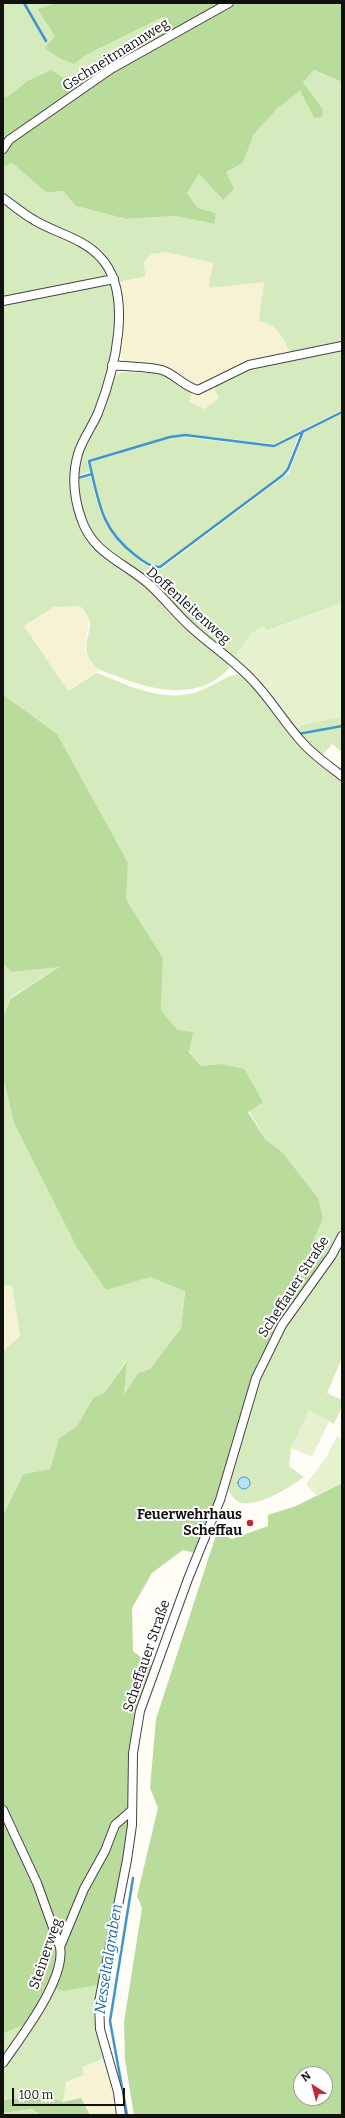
<!DOCTYPE html>
<html>
<head>
<meta charset="utf-8">
<style>
  body { margin:0 }
  #map { position:relative; width:345px; height:2118px; overflow:hidden; background:#fffdf5; font-family:Bitter,serif }
  canvas { display:block }
  .frame { position:absolute; inset:0; border:4px solid #111; pointer-events:none }
  .north { position:absolute; left:293px; top:2066px; width:40px; height:40px; box-sizing:border-box; background:#fff; border:1px solid #a0a0a0; border-radius:50%; rotate:324deg; font-size:11px; font-weight:700; line-height:16px; text-align:center; color:#111 }
  .north::after { content:''; display:block; margin:auto; width:14px; height:18px; background:#c4262e; clip-path:polygon(50% 0,100% 100%,50% 72%,0 100%) }
  .scale { position:absolute; left:12px; top:2088px; width:113px; height:18px; box-sizing:border-box; border:2px solid #111; border-top:0; padding-left:5px; font-size:12px; line-height:14px; white-space:nowrap; color:#111; -webkit-text-stroke:3px #fff; paint-order:stroke }
</style>
</head>
<body>
<div id="map">
<canvas width="345" height="2118"></canvas>
<div class="frame"></div>
<div class="north">N</div>
<div class="scale">100 m</div>
</div>
<script>
const c = document.querySelector('canvas').getContext('2d');
c.lineJoin = 'round';
function fill(path, color) { c.fillStyle = color; c.fill(path, 'evenodd'); }
function strokePath(path, color, width, dash) { c.strokeStyle = color; c.lineWidth = width; c.lineCap = dash ? 'butt' : 'round'; c.setLineDash(dash || []); c.stroke(path); }
function write(font, color, halo, rows, align = 'center') {
  c.font = font + ' Bitter,serif'; c.lineWidth = 4; c.setLineDash([]); c.textBaseline = 'middle'; c.strokeStyle = halo; c.fillStyle = color; for (const [text, x, y, turn = 0] of rows) {
    c.save(); c.translate(x, y); c.rotate((+turn || 0) * Math.PI / 180); c.textAlign = isNaN(turn) ? turn : align; if (halo) c.strokeText(text, 0, 0); c.fillText(text, 0, 0); c.restore();
  }
}
fill(new Path2D(`
  M166 252 215 263 210 277V288L264 281 260 321 269 323 277 328 290 352 291 359 219 398 204 409 189 402 192 392 177 374 129 365 122 358 119 351 121 301 119 282 145 276 143 263 152 254Z
  M80 606 89 620 85 650 94 666 100 669 97 673 67 691 24 626 54 607Z
  M12 1285 20 1336 3 1351V1286Z
  M104 2058 115 2092 118 2115H90L81 2098 63 2102 66 2082 84 2075 82 2067Z`), '#f6f3d4');
fill(new Path2D(`
  M3 3H56L37 9 74 64 86 55 163 17 171 28 100 68 74 85 26 82 8 96 3 97Z
  M313 70 342 82V343L295 353 290 352C282 337 278 324 259 321L264 282 209 288 210 277 214 263 166 252 152 254 143 263 146 276 119 282C103 241 76 240 41 222 28 215 16 204 3 195V167L12 163 47 193 63 191 76 206 126 219 175 216 213 224 216 213 198 208 187 193 199 174 222 199 225 172 243 163 254 134 278 108 300 91 314 118 323 109 303 82Z
  M3 202 91 252 110 275 106 278 3 299Z
  M110 283 113 285 116 310 108 375 97 410 79 444 74 499 96 549 122 572 142 581 226 659 229 668C201 701 153 691 119 677 111 674 99 671 94 665 77 645 94 634 89 619 87 615 83 610 80 606L54 607 24 626 68 691 97 673C128 685 162 703 197 692 212 687 226 675 242 673L275 712 342 778V1227L338 1239 325 1259 314 1239 323 1219 281 1151 266 1140 221 1064 201 1066C186 1048 175 1028 161 1010L163 958 126 899 128 863 3 695V304Z
  M342 348V410L274 444 184 434V437L274 447 299 434 287 468 282 475 160 566C152 565 142 559 135 554 102 528 100 501 90 462L171 438 172 436 89 459 87 460 90 472 77 476 80 455 111 381 115 376 122 372 160 373 171 376 192 392 189 402 204 409 219 398 213 384 253 367Z
  M342 413V603L266 631 264 626 233 660 115 559 89 531 82 514 78 480 91 476C99 513 104 531 134 556 141 563 151 569 161 569L289 473 304 432Z
  M342 717V725L323 728 324 730 342 727V752L332 744 321 757 299 735 314 732V730L297 733 296 729 304 724Z
  M3 964 11 972 60 966 10 998 3 1018Z
  M3 1077 14 1123 77 1248 106 1290 150 1276 185 1290 181 1328 150 1369 138 1373 124 1396 126 1361 104 1393 93 1398 77 1426 59 1438 50 1469 23 1474 3 1515V1351L20 1336 12 1285 3 1286Z
  M342 1247V1358L327 1393 342 1400V1407L334 1424 310 1411 291 1448 289 1466 304 1477C290 1487 259 1507 241 1503 234 1501 230 1493 227 1487L260 1377 286 1324Z
  M99 1985C91 2015 95 2029 104 2058L82 2067 84 2075 66 2082 63 2102 44 2095 3 2101V2067L42 2011 53 1988 63 1991Z
  M27 2023 3 2058V2034Z
  M32 2109 40 2115H3V2113Z`), '#d5ebbd');
fill(new Path2D(`
  M56 3H342V82L314 70 303 82 323 109 322 117 314 118 300 91 278 108 254 134 243 163 226 172 234 189 223 200 199 174 187 193 198 208 216 213 214 224 175 216 126 219 76 206 63 191 47 193 12 163 3 167V97L8 96 26 82 51 70 75 85 100 68 171 28 163 17 86 55 74 64 59 58 45 48 55 36 37 9Z
  M3 695 57 734 128 863 126 899 163 958 161 1010 177 1030 193 1032 189 1052 201 1066 221 1064 244 1069 263 1102 248 1112 266 1140 281 1151 318 1198 323 1219 314 1239 325 1259 286 1311 257 1364 199 1554 183 1550 152 1573 132 1608 133 1651 153 1667 136 1718 131 1824 99 1985 63 1991 47 1986 27 2023 3 2034V1515L23 1474 50 1469 59 1438 77 1426 93 1398 104 1393 127 1361 124 1395 138 1373 150 1369 181 1328 185 1291 150 1277 106 1290 77 1248 14 1123 3 1077V1018L10 999 59 967 11 972 3 964Z
  M342 1483V2115H134L125 2060 124 2022 142 1908 137 1896 158 1808 150 1788 156 1719 217 1532 232 1539 268 1526V1515L296 1506ZM301 2074H325V2098H301Z
  M44 2095 63 2102 81 2098 90 2115H40L32 2109 3 2113V2101L5 2100Z`), '#b9dc9c');
fill(new Path2D(`
  M342 603V717L304 724 296 729 233 660 250 634 264 625 267 631Z
  M309 1410 329 1421 312 1457 291 1448Z
  M337 1436 342 1439V1483L317 1496 306 1484 326 1458Z`), '#e6f2cf');
const water = new Path2D(`
  M238 1483a6 6 0 1 1 12 0a6 6 0 1 1-12 0Z`);
fill(water, '#b9e0f7');
strokePath(water, '#3f96cf', 1);
strokePath(new Path2D(`
  M24 3 46 41
  M92 474C100 510 105 532 135 555 141 560 152 568 160 567L283 475 288 469 303 431
  M78 478 92 474 89 461 170 437 185 435 274 446 342 412
  M298 734 342 726
  M127 2115 110 2021 133 1878`), '#3f96cf', 2.5);
const minor = new Path2D(`
  M3 149 9 140 111 69 229 3
  M3 198C13 205 23 214 34 220 55 233 83 238 100 257 135 293 114 372 98 413 92 427 82 440 78 454 72 475 74 498 81 518 93 555 125 562 151 586 166 600 178 616 193 629 213 647 236 662 254 682 271 700 284 722 301 741 313 755 328 765 342 776
  M3 301 114 279
  M112 365C128 367 147 366 162 370 175 374 184 387 198 390L249 365 342 346
  M3 1810 37 1883 60 1947
  M3 2063C21 2037 66 1979 60 1947L84 1889 105 1851 115 1825 131 1811
  M121 2115 118 2092 100 2029 99 2002 127 1860 132 1825 133 1753 140 1711 188 1579 220 1500 256 1378 282 1325 332 1255 342 1236`);
strokePath(minor, '#444', 10);
strokePath(minor, '#fff', 8);
for (const [x, y, r, color] of [
  [250,1523,4,"#c4262e"]
]) { const dot = new Path2D(); dot.arc(x, y, r, 0, 2 * Math.PI); c.fillStyle = color; c.fill(dot); strokePath(dot, '#fff', 1.5); }
write('14px', '#111', '#fff', [
  ["Gschneitmannweg",116,55,-32],
  ["Doffenleitenweg",188,606,42],
  ["Scheffauer Straße",294,1287,-57],
  ["Scheffauer Straße",147,1656,-71],
  ["Steinerweg",46,1954,-71]
]);
write('bold 14px', '#111', '#fff', [
  ["Feuerwehrhaus",242,1515],
  ["Scheffau",242,1531]
], 'right');
write('italic 15px', '#1768a6', '#fff', [
  ["Nesseltalgraben",109,1959,-81]
]);
</script>
</body>
</html>
